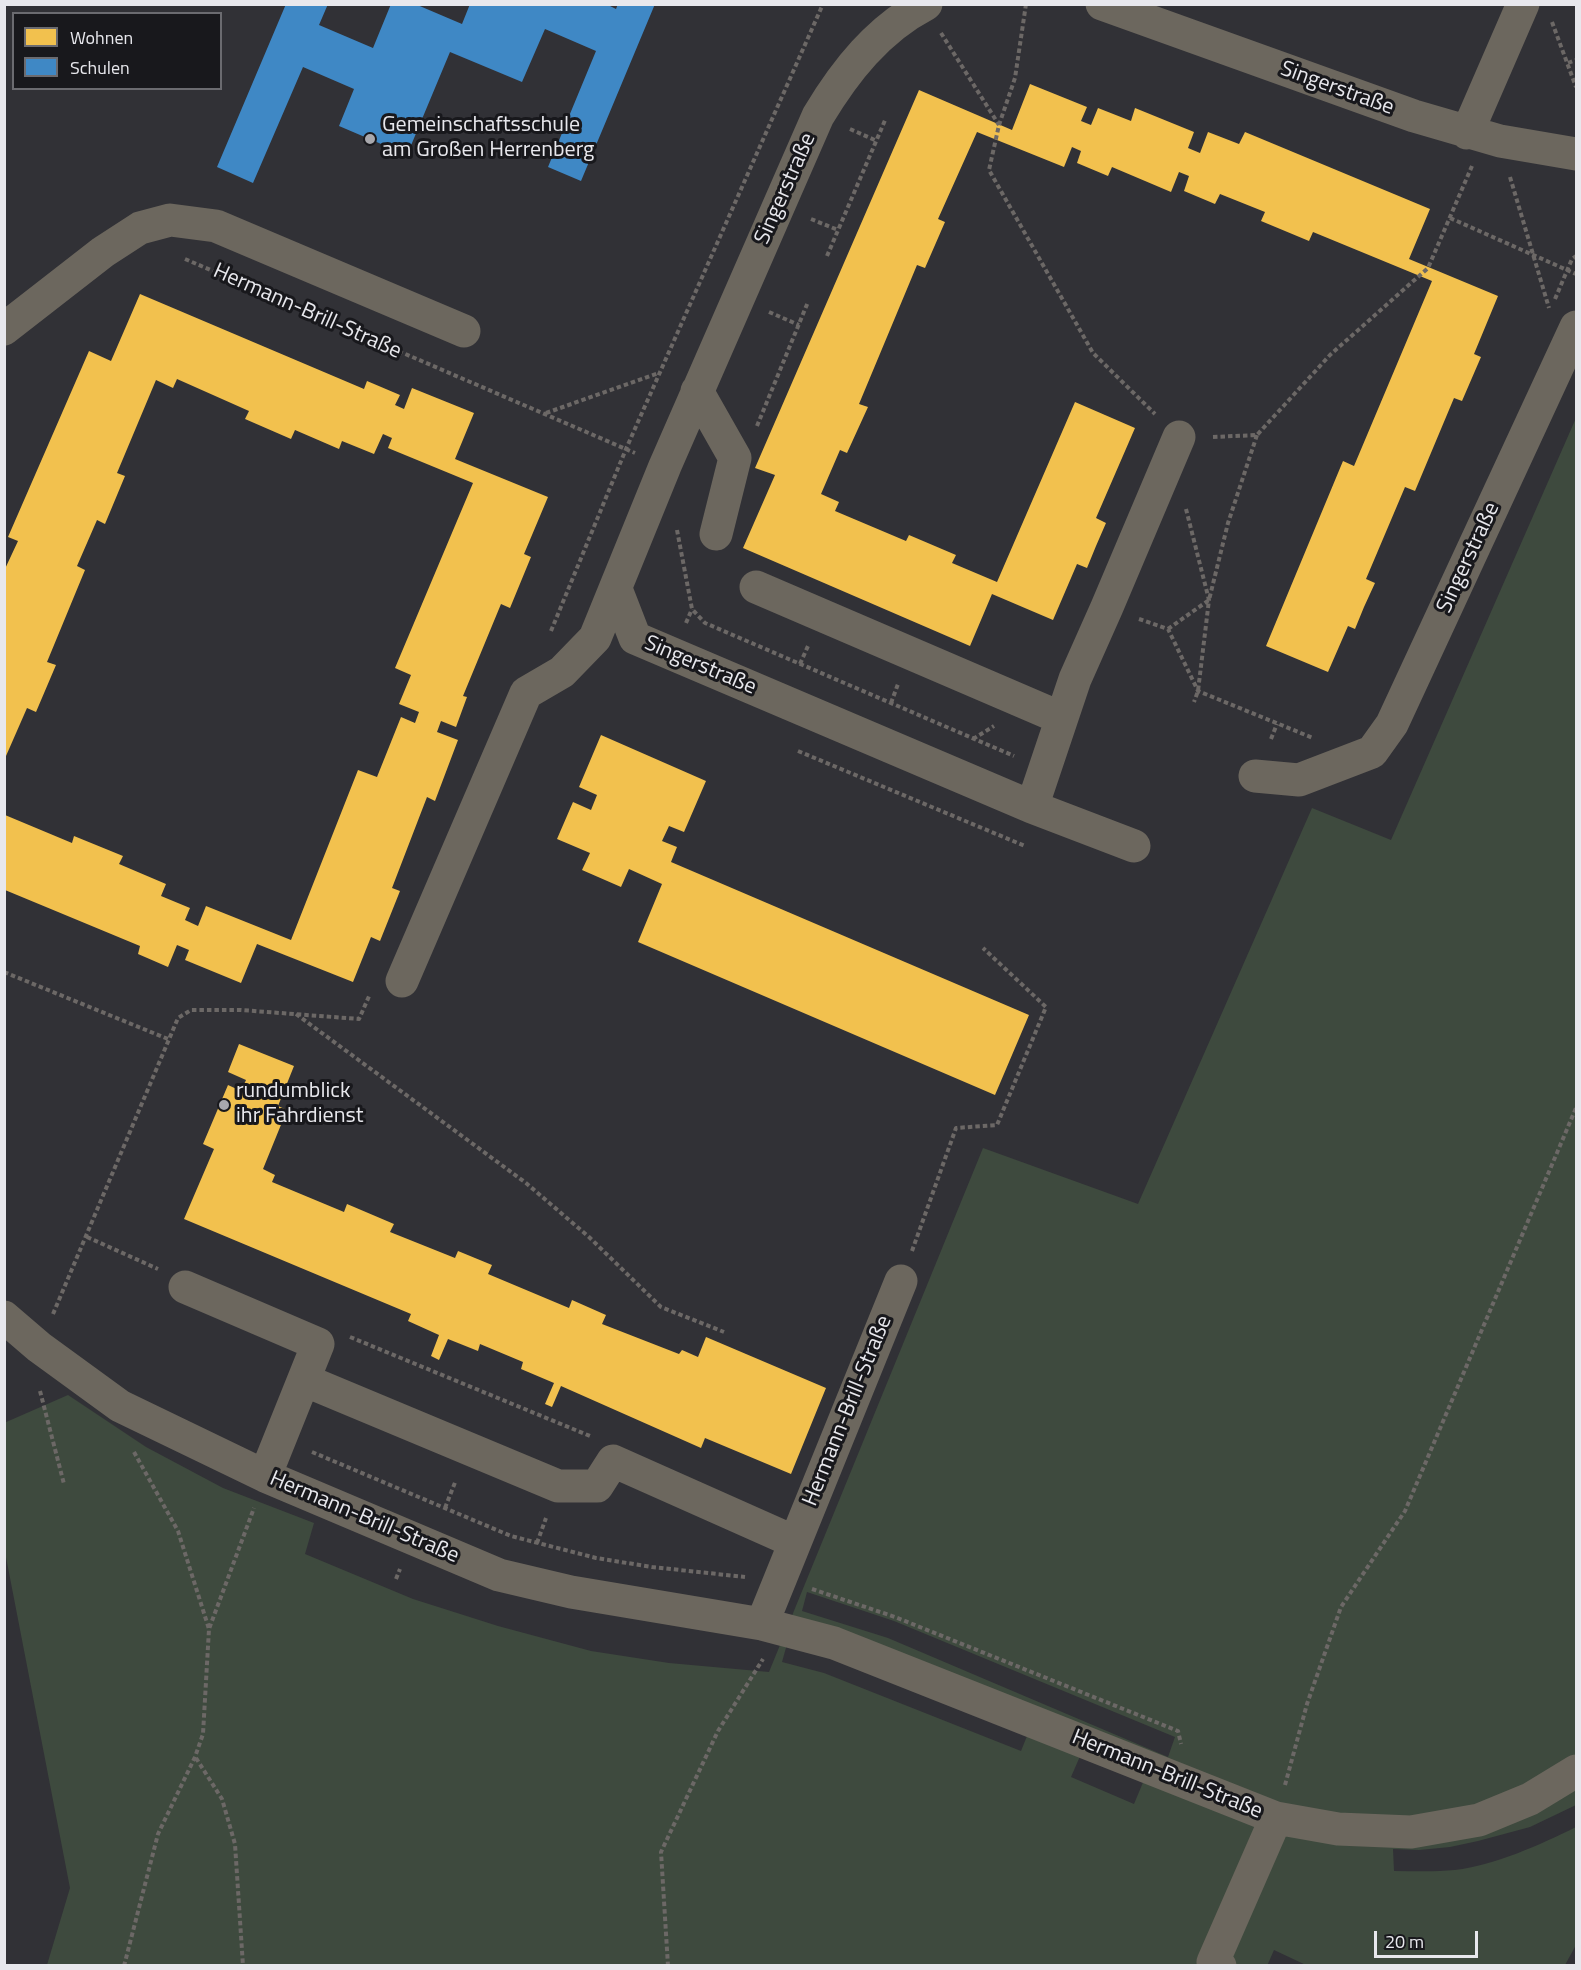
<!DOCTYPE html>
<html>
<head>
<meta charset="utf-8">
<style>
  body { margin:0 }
  #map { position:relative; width:1581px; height:1970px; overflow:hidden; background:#313136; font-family:"Titillium Web",sans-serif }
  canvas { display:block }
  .frame { position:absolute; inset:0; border:6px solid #e8e8ed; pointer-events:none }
  .legend { position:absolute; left:12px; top:12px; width:210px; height:78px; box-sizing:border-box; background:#18181c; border:2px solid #6b6b70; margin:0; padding:8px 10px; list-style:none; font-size:18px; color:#e8e8ed }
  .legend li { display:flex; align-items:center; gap:12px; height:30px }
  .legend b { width:30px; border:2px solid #6b6b70 }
  .scale { position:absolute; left:1374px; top:1931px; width:104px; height:27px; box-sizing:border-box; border:3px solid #e8e8ed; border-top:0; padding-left:8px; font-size:18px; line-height:21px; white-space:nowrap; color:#e8e8ed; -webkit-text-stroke:4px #18181c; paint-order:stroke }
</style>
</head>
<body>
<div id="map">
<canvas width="1581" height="1970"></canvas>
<div class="frame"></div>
<ul class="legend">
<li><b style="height:16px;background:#f2c14e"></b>Wohnen</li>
<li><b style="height:16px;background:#3f88c5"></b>Schulen</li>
</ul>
<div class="scale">20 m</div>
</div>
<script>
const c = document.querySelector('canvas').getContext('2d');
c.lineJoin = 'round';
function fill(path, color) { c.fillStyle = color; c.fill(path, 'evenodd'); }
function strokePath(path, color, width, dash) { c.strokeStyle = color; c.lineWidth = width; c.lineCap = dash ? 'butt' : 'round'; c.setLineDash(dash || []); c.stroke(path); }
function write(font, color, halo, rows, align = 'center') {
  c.font = font + ' "Titillium Web",sans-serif'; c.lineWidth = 6; c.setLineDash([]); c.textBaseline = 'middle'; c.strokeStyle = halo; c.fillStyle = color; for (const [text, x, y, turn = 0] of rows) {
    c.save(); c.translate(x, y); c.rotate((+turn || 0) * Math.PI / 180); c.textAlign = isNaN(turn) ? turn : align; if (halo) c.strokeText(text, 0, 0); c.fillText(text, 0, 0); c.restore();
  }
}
fill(new Path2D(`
  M1576 418V1805L1530 1827 1478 1841 1450 1847 1419 1850 1393 1849 1394 1871C1414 1871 1435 1872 1455 1870 1495 1865 1540 1845 1576 1827V1945L1565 1965 1308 1966 1274 1950 1267 1966 47 1965 70 1888 5 1552 4 1423 68 1395 146 1447 223 1488 314 1523 305 1554 413 1599 498 1626 591 1651 669 1663 769 1672 983 1148 1138 1204 1312 808 1391 840ZM807 1592 894 1621 1175 1737 1168 1757 888 1638 802 1611ZM789 1637 1029 1731 1021 1751 824 1673 782 1662ZM1081 1754 1144 1780 1134 1804 1071 1777Z`), '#3e4a3e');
fill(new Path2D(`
  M1030 84 1087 107 1081 121 1091 125 1098 108 1131 121 1135 108 1194 132 1188 148 1200 153 1208 132 1239 144 1245 132 1430 209 1409 259 1498 296 1474 354 1481 357 1462 401 1454 398 1415 491 1405 487 1366 579 1375 583 1364 607 1355 629 1348 626 1328 672 1266 646 1343 461 1354 466 1432 281 1313 232 1309 241 1261 221 1265 212 1220 194 1215 204 1184 191 1189 176 1179 172 1171 192 1112 167 1108 176 1077 163 1081 151 1072 147 1064 167 977 132 938 219 945 222 925 268 917 265 859 404 868 407 847 453 840 450 821 494 839 502 835 511 906 541 909 535 956 555 952 563 997 582 1075 402 1135 428 1096 518 1106 523 1096 546 1087 568 1077 564 1053 620 992 594 970 646 743 548 775 475 755 468 919 90 1012 130Z
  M140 294 364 389 367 381 400 395 395 405 404 409 412 388 474 413 455 459 548 497 524 554 531 557 510 608 501 604 463 696 467 697 456 727 441 721 437 732 458 740 435 801 427 797 392 888 400 891 380 941 371 937 353 982 257 944 241 983 185 960 189 950 177 945 168 967 138 954 140 946 5 890V815L72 843 74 836 123 856 119 864 166 884 161 896 190 908 185 920 198 926 206 906 291 940 358 770 377 777 401 717 415 723 419 712 399 704 411 675 395 668 473 483 388 448 392 438 383 434 374 454 342 441 339 449 295 430 291 439 245 419 249 411 177 379 173 388 156 380 117 473 125 476 105 524 97 520 77 566 85 570 47 662 56 665 36 712 27 708 6 756 4 755V571L18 541 8 537 89 351 111 361Z
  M601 735 706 781 684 832 669 826 662 841 677 847 671 862 1029 1015 995 1095 638 942 662 884 629 869 621 887 582 870 590 853 557 839 573 802 591 810 597 795 579 787Z
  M239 1044 294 1066 278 1106 287 1110 263 1169 275 1175 272 1182 344 1212 347 1204 394 1224 390 1232 455 1258 458 1251 492 1265 488 1274 569 1308 572 1300 606 1315 602 1324 679 1354 682 1350 698 1357 706 1337 826 1388 791 1474 705 1438 701 1448 561 1386 552 1407 545 1404 554 1383 521 1369 523 1362 480 1344 478 1351 448 1339 439 1360 431 1356 439 1335 408 1321 411 1314 184 1219 214 1149 203 1144 228 1085 241 1091 246 1080 228 1072Z`), '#f2c14e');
fill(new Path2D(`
  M286 4H328L319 25 373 48 391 4H415L462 24 470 4H606L616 9 618 4H655L581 181 548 167 596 51 545 29 522 82 450 52 407 155 339 126 354 89 303 67 253 183 217 167Z`), '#3f88c5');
strokePath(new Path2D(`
  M1026 4 1015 78 999 125 989 170 1093 353 1155 414
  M1552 22 1576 87
  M941 33 999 125
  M1568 63 1576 60
  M850 129 877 141
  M1510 177 1549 308
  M1450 218 1576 274
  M811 219 838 230
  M827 256 886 118
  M185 259 635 453
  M1555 299 1572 259 1576 256
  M769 312 799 325
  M546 413 659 373
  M757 426 808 302
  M1213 437 1257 435 1330 355 1428 268 1472 166
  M1186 509 1209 600 1198 691 1194 702
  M677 530 692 609 705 623 1014 756
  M1139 619 1168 629 1198 691 1313 738
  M686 623 692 609
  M1168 629 1209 600 1228 523 1257 435
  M551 631 626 449 823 4
  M800 664 808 646
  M891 703 898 684
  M973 739 994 726
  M1271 739 1277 724
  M798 751 1025 846
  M4 972 168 1039
  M296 1014 526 1183 589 1237 661 1307 724 1332
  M87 1237 158 1269
  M912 1251 956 1128 997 1125 1046 1007 983 948
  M53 1314 178 1018 191 1010H241L359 1019 370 994
  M350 1337 590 1436
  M40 1391 64 1484
  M134 1452 178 1531 209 1629
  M312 1452 511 1536 596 1558 652 1567 745 1577
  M445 1508 456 1480
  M537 1543 546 1518
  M396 1579 400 1569
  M812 1589 895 1617 1178 1731 1181 1744
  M196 1758 222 1799 235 1844 243 1966
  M1285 1785 1307 1704 1341 1607 1405 1511 1576 1108
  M124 1966 158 1834 195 1757 203 1734 209 1629 254 1508
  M668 1966 661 1852 718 1731 763 1659`), '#6c6866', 4, [4.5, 3]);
strokePath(new Path2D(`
  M1102 4 1414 116 1500 141 1576 154
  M1467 133 1523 4
  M4 329 103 252 140 228 170 220 216 226 464 331
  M697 391 735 458 716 534
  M756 587 1061 718
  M616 589 635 638 1032 807 1134 846
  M1255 776 1299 780 1372 752 1392 724 1576 327
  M1032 807 1075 679 1107 607 1179 437
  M402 981 526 693 562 672 595 638 665 466 818 116C845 71 878 29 926 4
  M185 1287 318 1344 265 1476
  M4 1317 39 1347 120 1406 265 1476 499 1575 571 1592 762 1624 834 1643 1276 1818 1338 1829 1411 1832 1479 1820 1530 1799 1576 1771
  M304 1380 558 1486H597L613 1461 795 1542
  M762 1624 901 1281
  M1220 1966 1213 1962 1276 1818`), '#6c675e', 33);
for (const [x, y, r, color] of [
  [370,139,6,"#a8a8ad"],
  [224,1105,6,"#a8a8ad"]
]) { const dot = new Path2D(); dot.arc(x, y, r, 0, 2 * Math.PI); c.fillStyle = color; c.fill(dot); strokePath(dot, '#18181c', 2); }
write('22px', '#e8e8ed', '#18181c', [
  ["Singerstraße",1337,89,20],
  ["Singerstraße",786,189,-66],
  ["Hermann-Brill-Straße",307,312,24],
  ["Singerstraße",1469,558,-65],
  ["Singerstraße",700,666,23],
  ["Hermann-Brill-Straße",848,1411,-68],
  ["Hermann-Brill-Straße",364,1518,23],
  ["Hermann-Brill-Straße",1167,1775,22]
]);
write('22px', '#e8e8ed', '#18181c', [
  ["Gemeinschaftsschule",382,126],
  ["am Großen Herrenberg",382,151],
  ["rundumblick",236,1092],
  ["ihr Fahrdienst",236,1117]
], 'left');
</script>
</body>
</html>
